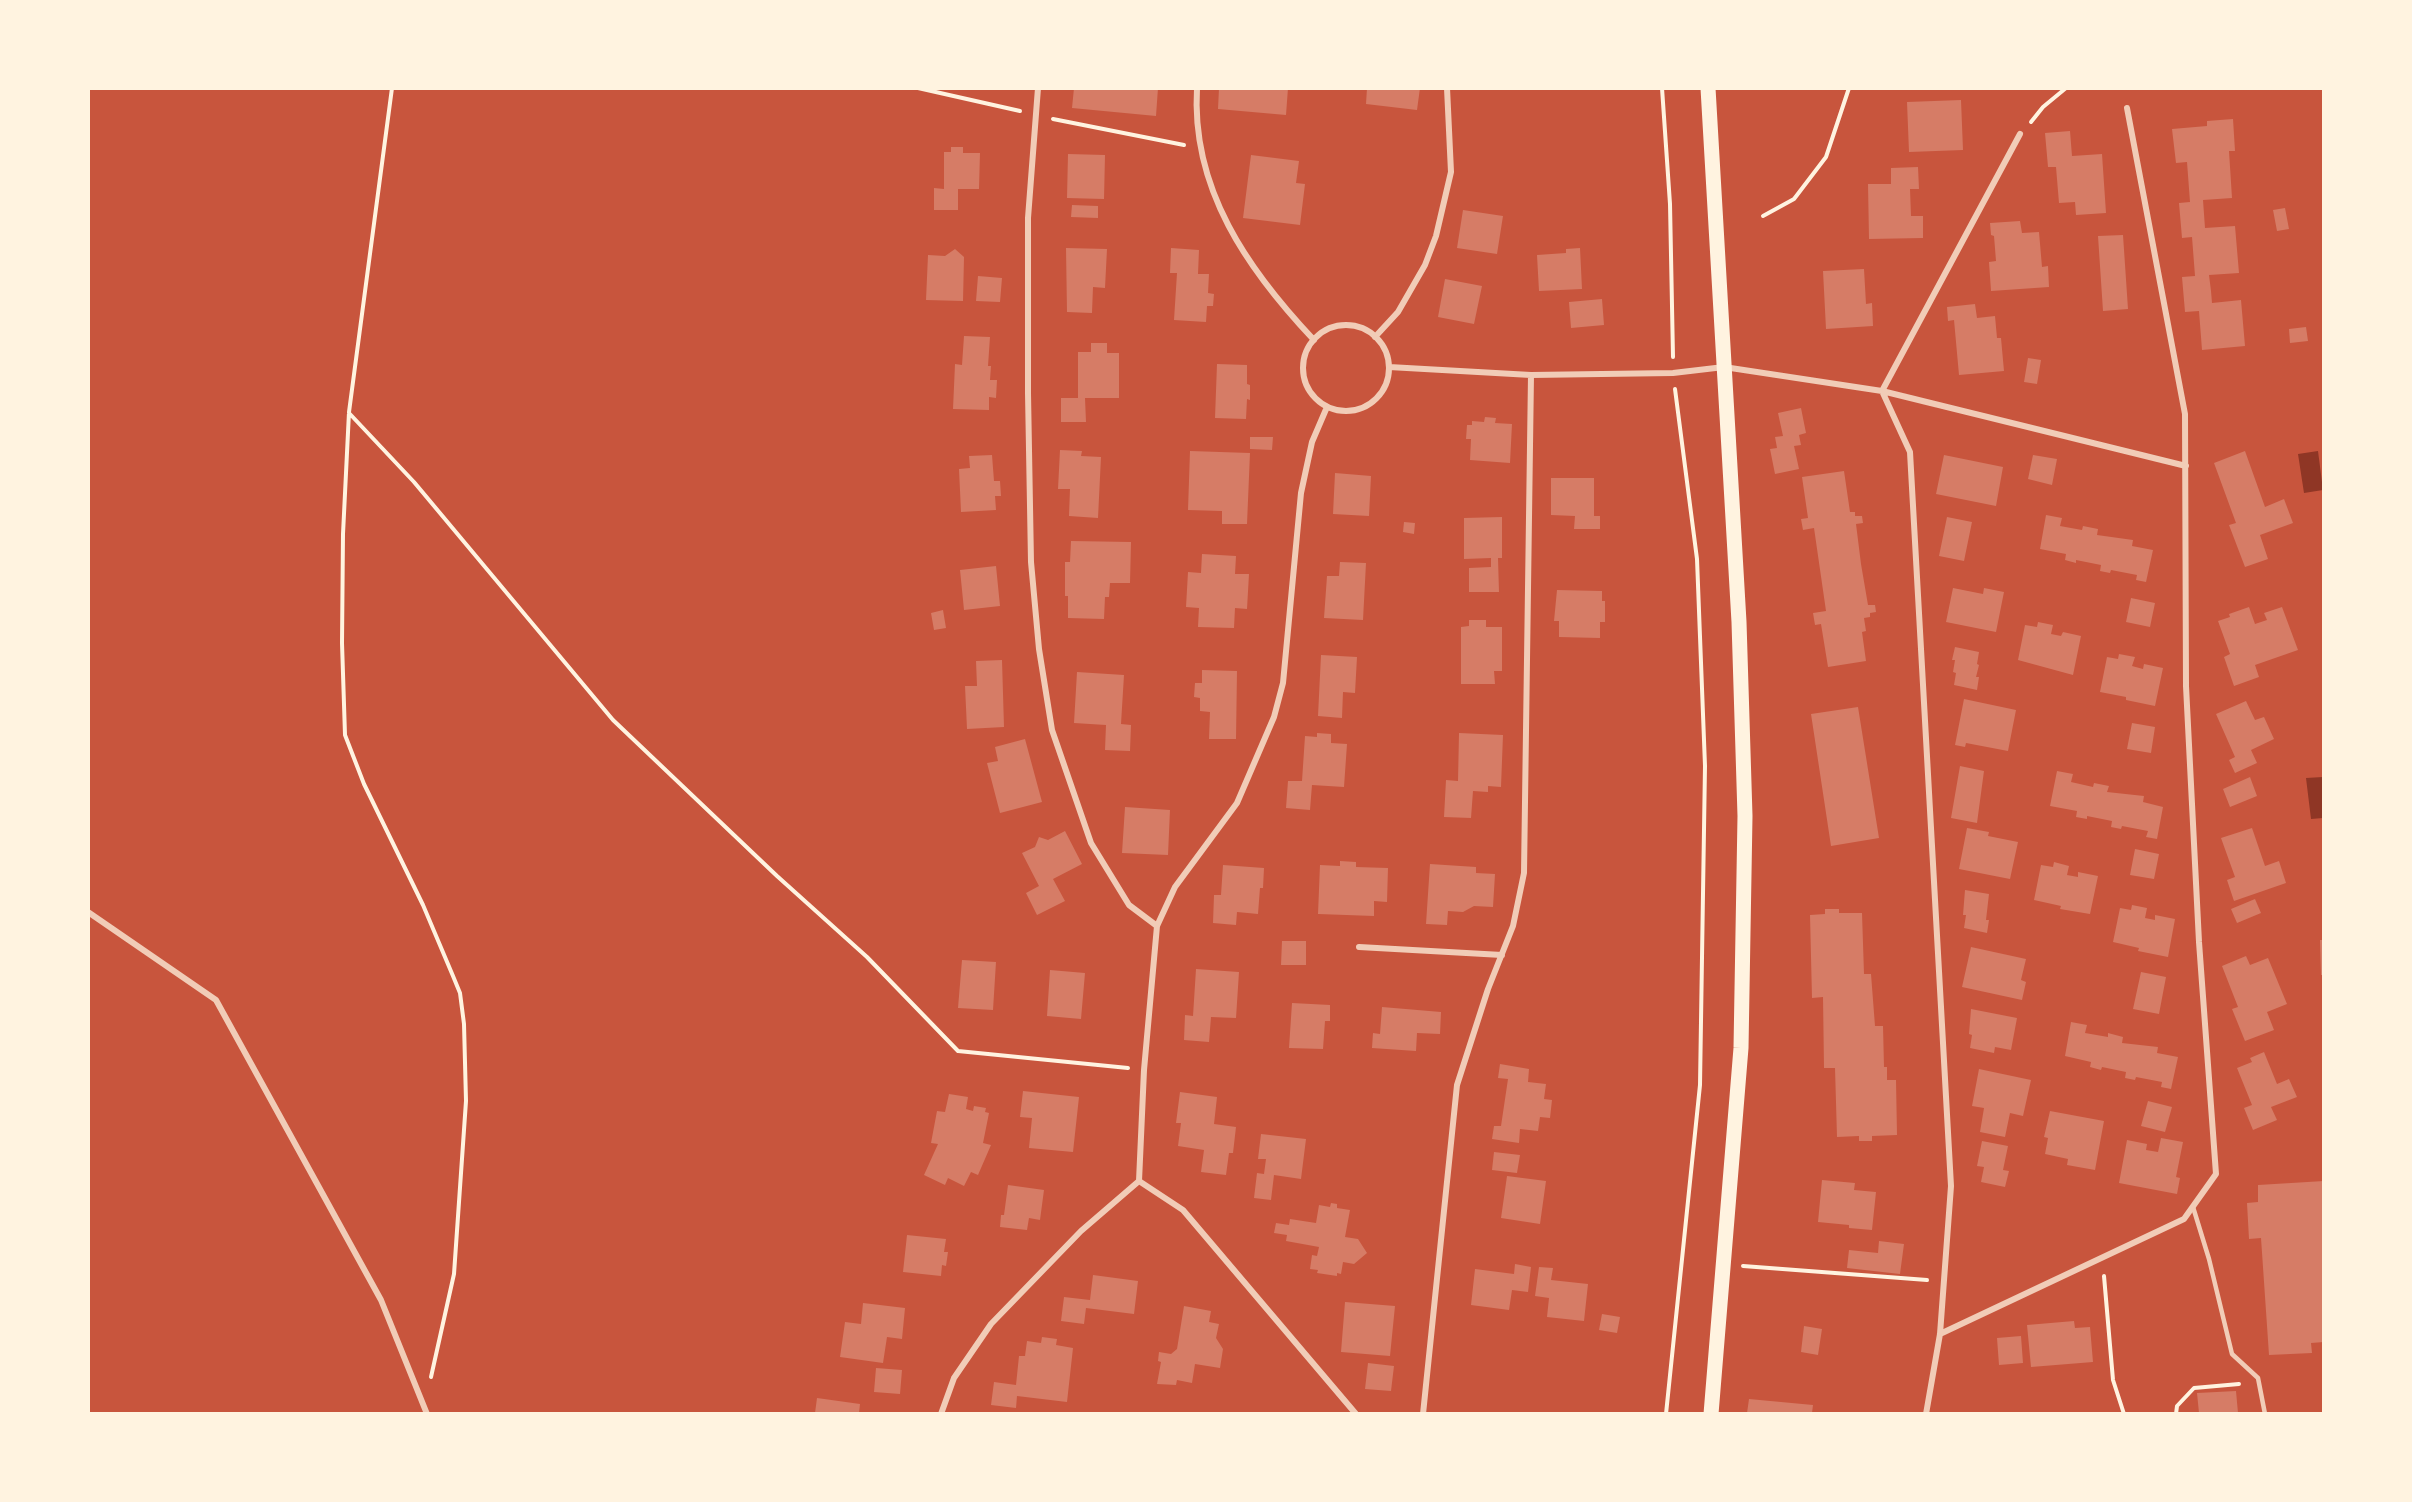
<!DOCTYPE html>
<html>
<head>
<meta charset="utf-8">
<style>
  body { margin:0 }
  #map { position:relative; width:2412px; height:1502px; overflow:hidden; background:#c8553d; font-family:"Alegreya Sans",sans-serif }
  canvas { display:block }
  .frame { position:absolute; inset:0; border:90px solid #fff3e0; pointer-events:none }
</style>
</head>
<body>
<div id="map">
<canvas width="2412" height="1502"></canvas>
<div class="frame"></div>
</div>
<script>
const c = document.querySelector('canvas').getContext('2d');
c.lineJoin = 'round';
function fill(path, color) { c.fillStyle = color; c.fill(path, 'evenodd'); }
function strokePath(path, color, width, dash) { c.strokeStyle = color; c.lineWidth = width; c.lineCap = dash ? 'butt' : 'round'; c.setLineDash(dash || []); c.stroke(path); }
fill(new Path2D(`
  M2318 451 2323 490 2304 493 2298 454Z
  M2323 777V818L2311 819 2306 778Z`), '#8f3625');
fill(new Path2D(`
  M1074 88H1158L1156 116 1072 108Z
  M1219 88H1288L1286 115 1218 109Z
  M1367 88H1420L1417 110 1366 104Z
  M1961 100 1963 150 1909 152 1907 102Z
  M2233 119 2235 151H2229L2232 198 2203 200 2205 228 2235 226 2239 273 2209 275 2211 291 2212 303 2241 300 2245 346 2202 350 2199 311 2185 312 2182 277 2195 276 2192 237 2182 238 2179 203 2190 202 2187 162 2176 163 2172 129 2207 126V121Z
  M2070 131 2072 156 2102 154 2106 213 2076 215 2075 202 2059 203 2056 167H2048L2045 133Z
  M951 147H963V153H980L979 189H958V210H934V188L944 189V152H951Z
  M1068 154 1105 155 1104 199 1067 198Z
  M1251 155 1299 161 1296 183 1305 184 1300 225 1243 218Z
  M1918 167 1919 189H1910L1911 216H1923V238L1869 239 1868 184H1891V168Z
  M1072 205 1098 206V218L1071 217Z
  M2285 208 2289 229 2277 231 2273 210Z
  M1463 210 1503 216 1497 254 1457 248Z
  M2020 221 2022 233 2039 232 2042 267 2048 266 2049 287 1991 291 1989 262 1996 261 1994 236 1991 235 1990 223Z
  M2123 235 2128 309 2103 311 2098 236Z
  M1066 248 1107 249 1105 288 1093 287 1092 313 1067 312Z
  M1171 248 1199 250 1198 274H1209L1208 293 1214 294 1213 306H1207L1206 322 1174 320 1177 273H1170Z
  M1580 248 1582 289 1539 291 1537 255 1566 253V249Z
  M955 249 964 257 963 301 926 300 928 255 945 256Z
  M1864 269 1866 304 1872 303 1873 326 1826 329 1823 271Z
  M978 276 1002 278 1000 302 976 301Z
  M1445 279 1482 286 1474 324 1438 317Z
  M1602 299 1604 325 1571 328 1569 302Z
  M1975 304 1977 318 1995 316 1997 338H2001L2004 371 1959 375 1954 320 1948 321 1947 307Z
  M2306 327 2308 341 2290 343 2289 329Z
  M964 336 990 337 988 366H991L990 380H997L996 398 989 397V410L953 409 955 364 962 365Z
  M1091 343H1107V353H1119V398H1085L1086 422H1061V398H1078V352H1091Z
  M2028 358 2041 360 2037 384 2024 382Z
  M1217 364 1247 365V384L1250 385V400L1247 399 1246 419 1215 418Z
  M1801 408 1806 433 1799 435 1801 445 1794 446 1799 469 1775 474 1770 449 1777 448 1775 437 1783 436 1778 413Z
  M1485 417 1496 418 1495 423 1512 424 1510 463 1470 460 1471 439H1466L1467 425H1472V421L1484 422Z
  M1250 437H1273L1272 450 1250 449Z
  M1060 450 1082 451 1081 456 1101 457 1098 518 1069 516 1070 489H1058Z
  M1190 451 1250 453 1247 524H1222V511L1188 510Z
  M2245 451 2265 507 2284 499 2293 523 2260 535 2268 559 2245 567 2229 525 2236 523 2214 463Z
  M992 455 994 481H1000L1001 496H995L996 510 961 512 959 469 970 468 969 456Z
  M1944 455 2003 467 1996 506 1936 494Z
  M2033 455 2057 459 2052 485 2028 479Z
  M1844 471 1850 512H1855V516H1862L1863 523 1856 524 1861 564 1868 605H1875L1876 612 1870 613V617L1864 618 1866 631 1862 632 1866 661 1828 667 1821 624 1815 625 1813 613 1826 611 1814 528 1803 530 1801 519 1808 518 1802 477Z
  M1335 473 1371 476 1369 516 1333 514Z
  M1551 478H1594V516H1600V529H1574L1575 516 1551 515Z
  M2046 515 2062 518 2060 526 2082 530 2083 526 2098 529 2097 535 2133 540 2132 546 2153 550 2146 582 2136 580 2137 575 2111 570 2110 573 2100 571 2101 565 2076 560V563L2065 560 2066 554 2040 549Z
  M1502 517V558H1498L1499 592H1469V568L1491 567V558L1464 559V518Z
  M1947 517 1972 522 1964 561 1939 556Z
  M1404 522 1415 523 1414 534 1403 532Z
  M1071 541 1131 542 1130 583H1110L1109 597H1105L1104 619 1068 618V596H1065V562H1070Z
  M1202 554 1236 556 1235 574H1249L1247 609 1235 608 1234 628 1198 627 1199 608 1186 607 1188 572 1201 573Z
  M1340 562 1366 563 1363 620 1324 618 1327 576H1339Z
  M996 566 1000 606 964 610 960 570Z
  M1953 588 1983 594 1984 588 2004 592 1996 632 1946 622Z
  M1557 590 1602 591V601H1605V622H1600V638L1559 637V621H1554Z
  M2131 598 2155 603 2150 627 2126 622Z
  M2249 607 2255 624 2267 620 2264 613 2282 607 2298 650 2255 665 2259 677 2234 686 2224 657 2230 654 2218 621 2230 617 2229 614Z
  M943 610 946 628 934 630 931 613Z
  M1469 620H1486V627H1502V671H1494L1495 684H1461V627L1469 626Z
  M2038 622 2053 625 2051 634 2061 636 2063 632 2081 636 2073 675 2018 660 2025 625 2037 627Z
  M1955 647 1979 652 1977 664 1979 665 1976 677H1979L1977 690 1954 685 1956 673 1953 672 1955 660H1952Z
  M2119 654 2135 657 2132 666 2143 669 2144 664 2163 668 2155 706 2126 700V697L2100 692 2107 657 2118 659Z
  M1321 655 1357 657 1355 693 1343 692 1342 718 1318 716Z
  M1002 660 1004 727 967 729 965 686H977L976 661Z
  M1202 670 1237 671 1236 739H1209L1210 712 1200 711V698L1194 697 1195 683H1202Z
  M1077 672 1124 675 1121 724 1131 725 1130 751 1105 750 1106 725 1074 723Z
  M1964 699 2016 710 2008 751 1966 743 1965 747 1955 745Z
  M2246 701 2255 720 2264 717 2274 739 2251 750 2257 763 2235 773 2229 760 2235 757 2216 714Z
  M1858 707 1879 838 1831 846 1811 714Z
  M2132 723 2155 727 2151 753 2127 749Z
  M1317 733 1331 734V743L1347 744 1344 787 1312 785 1310 810 1286 808 1288 781H1302L1305 736 1317 737Z
  M1459 733 1503 735 1501 787 1488 786V792L1473 791 1471 818 1444 817 1446 780 1458 781Z
  M1025 739 1042 802 1000 813 987 763 998 761 995 747Z
  M1960 766 1984 771 1977 823 1951 818Z
  M2057 771 2073 774 2071 782 2093 787 2094 783 2109 786 2107 792 2144 796 2143 802 2163 807 2157 839 2146 837 2148 831 2122 826 2121 829 2111 827 2112 821 2087 816V819L2076 817 2077 811 2050 806Z
  M2250 777 2257 796 2230 807 2223 789Z
  M1125 807 1170 810 1168 855 1122 853Z
  M1967 828 1989 832 1988 836 2018 842 2010 879 1959 869Z
  M2252 828 2265 866 2279 861 2286 883 2234 901 2227 880 2235 877 2221 838Z
  M1065 831 1082 864 1053 879 1065 901 1037 915 1026 893 1039 886 1022 853 1035 847 1039 837 1048 840Z
  M2135 849 2159 854 2154 879 2130 875Z
  M1340 861 1356 862V867L1388 868 1387 902 1374 901V916L1318 914 1320 865 1340 866Z
  M2054 862 2069 866 2067 875 2078 877V872L2098 876 2090 914 2060 909 2061 906 2034 900 2041 865 2053 867Z
  M1430 864 1476 867V873L1495 874 1493 907 1474 906 1463 912 1448 911 1447 925 1426 924Z
  M1223 865 1264 868 1263 888H1260L1258 914 1237 912 1236 925 1213 923 1214 895H1221Z
  M1965 890 1989 894 1986 920H1989L1987 933 1964 928 1966 915H1963Z
  M2255 899 2261 913 2237 923 2231 909Z
  M2132 905 2147 908 2145 918 2155 920V915L2175 919 2168 957 2138 951 2139 948 2113 942 2120 908 2131 910Z
  M1825 909H1839V913H1862L1864 974H1871L1875 1026H1883L1884 1067H1887V1080H1896L1897 1135 1872 1136V1141H1859V1136L1837 1137 1835 1068H1824L1823 997 1812 998 1810 915 1825 914Z
  M2320 940H2324V975H2321Z
  M1282 941H1306V965H1281Z
  M1971 947 2026 959 2021 980 2026 982 2022 1000 1962 987Z
  M2246 956 2250 965 2268 958 2287 1004 2267 1012 2274 1030 2245 1041 2232 1009 2238 1007 2222 966Z
  M962 960 996 962 993 1010 958 1008Z
  M1196 969 1239 972 1236 1018 1211 1017 1209 1042 1184 1040 1185 1015 1193 1016Z
  M1050 970 1085 973 1081 1019 1047 1016Z
  M2141 972 2166 977 2159 1014 2133 1009Z
  M1292 1003 1330 1005V1021H1325L1323 1049 1289 1048Z
  M1382 1007 1441 1012 1440 1034 1417 1033 1416 1051 1372 1048 1373 1033 1380 1034Z
  M1971 1009 2017 1018 2011 1050 1995 1047 1994 1053 1970 1048 1972 1035 1969 1034Z
  M2071 1022 2087 1025 2085 1033 2108 1037V1033L2123 1037 2122 1043 2158 1047 2157 1053 2178 1057 2171 1089 2161 1087 2162 1082 2136 1077 2135 1080 2125 1078 2126 1072 2102 1067 2101 1070 2090 1067 2091 1062 2065 1056Z
  M2264 1052 2277 1084 2289 1079 2297 1097 2271 1107 2277 1120 2253 1130 2244 1108 2252 1105 2237 1068 2252 1062 2250 1058Z
  M1500 1064 1529 1069 1528 1082 1546 1084 1544 1099 1552 1100 1550 1118 1540 1117 1538 1131 1520 1129 1519 1143 1492 1139 1494 1126H1501L1508 1079 1498 1078Z
  M1979 1069 2031 1080 2023 1116 2010 1113 2005 1137 1980 1132 1984 1108 1972 1106Z
  M1023 1091 1079 1097 1073 1152 1029 1148 1032 1118 1020 1117Z
  M1180 1092 1217 1097 1214 1124 1236 1127 1233 1153H1229L1226 1175 1201 1172 1204 1150 1178 1146 1181 1123H1176Z
  M949 1094 968 1097 966 1109 973 1111 974 1106 986 1108 985 1112 989 1113 983 1143 991 1145 978 1175 971 1172 964 1186 948 1178 945 1185 924 1175 938 1144 931 1143 937 1111 945 1112Z
  M2148 1101 2172 1107 2165 1132 2141 1126Z
  M2050 1111 2104 1121 2095 1170 2067 1165 2068 1159 2045 1154 2048 1138 2044 1137Z
  M1261 1134 1306 1139 1301 1179 1274 1175 1271 1200 1254 1198 1257 1173 1264 1174 1266 1159H1258Z
  M2161 1138 2183 1142 2176 1177 2180 1178 2177 1194 2119 1183 2127 1140 2147 1144 2146 1150 2158 1152Z
  M1982 1141 2008 1146 2003 1170 2009 1171 2005 1187 1981 1182 1984 1167 1977 1166Z
  M1494 1152 1520 1155 1517 1173 1492 1170Z
  M1507 1176 1546 1181 1540 1224 1501 1218Z
  M1822 1180 1855 1183 1854 1190 1876 1192 1872 1230 1849 1228V1225L1818 1222Z
  M2324 1181V1342L2311 1343 2312 1353 2269 1355 2261 1238 2249 1239 2247 1203 2258 1202V1185Z
  M1008 1185 1044 1190 1040 1220 1029 1218 1027 1230 1000 1227 1001 1215H1004Z
  M1331 1203 1337 1204V1208L1350 1210 1345 1237 1358 1239 1367 1253 1354 1264 1343 1262 1341 1274 1337 1273V1276L1317 1273 1318 1270 1310 1269 1312 1255 1317 1256 1319 1247 1286 1241 1287 1235 1274 1233 1276 1223 1289 1225 1290 1219 1316 1223 1319 1205 1330 1207Z
  M907 1235 946 1239 944 1252H948L946 1266 942 1265 941 1276 903 1272Z
  M1879 1241 1904 1244 1900 1274 1847 1268 1849 1250 1878 1253Z
  M1515 1264 1531 1267 1528 1292 1512 1290 1509 1310 1471 1305 1475 1269 1514 1274Z
  M1539 1267 1553 1268 1551 1280 1588 1284 1584 1321 1547 1317 1549 1298 1535 1296Z
  M1093 1275 1138 1281 1134 1314 1086 1308 1084 1324 1061 1321 1064 1297 1090 1300Z
  M1345 1302 1395 1306 1390 1356 1341 1352Z
  M863 1303 905 1308 902 1339 887 1337 883 1363 840 1357 845 1322 861 1324Z
  M1184 1306 1211 1311 1209 1322 1219 1324 1216 1338 1223 1349 1220 1368 1195 1364 1192 1383 1177 1380 1176 1385 1157 1384 1161 1362 1158 1361 1159 1352 1171 1354 1177 1349Z
  M1602 1314 1620 1317 1617 1333 1599 1330Z
  M2074 1321 2075 1328 2090 1327 2093 1362 2031 1367 2027 1325Z
  M1804 1326 1822 1329 1818 1355 1801 1352Z
  M2021 1336 2023 1363 1999 1365 1997 1338Z
  M1042 1337 1057 1339 1056 1345 1073 1348 1067 1402 1017 1396 1016 1408 991 1405 994 1382 1016 1385 1019 1356H1025L1027 1341 1041 1343Z
  M1368 1363 1394 1366 1391 1391 1365 1389Z
  M876 1368 902 1370 900 1394 874 1392Z
  M2236 1391 2238 1413H2199L2197 1393Z
  M817 1398 860 1404 859 1413H815Z
  M1749 1399 1813 1405 1812 1413H1747Z`), '#d67c66');
strokePath(new Path2D(`
  M392 88 349 412 343 534 342 643 345 735 364 784 423 905 453 976 460 993 464 1024 466 1101 454 1274 431 1377
  M918 88 1020 111
  M1662 88 1670 204 1673 357
  M1053 119 1184 145
  M2031 122 2043 107 2066 88
  M1763 216 1794 199 1826 157 1849 88
  M349 413 414 482 613 720 777 876 867 957 958 1051 1128 1068
  M1743 1266 1927 1280
  M2104 1276 2113 1380 2124 1414
  M1666 1414 1700 1085 1705 766 1697 559 1675 389
  M2176 1414 2177 1406 2194 1388 2239 1384`), '#fff3e0', 4);
strokePath(new Path2D(`
  M2193 1207 2209 1259 2232 1354 2258 1378 2265 1414`), '#f1ccb7', 4.5);
strokePath(new Path2D(`
  M1038 88 1028 218V393L1031 562 1039 649 1052 730 1091 843 1129 905 1157 926
  M1197 88C1191 189 1248 270 1314 340
  M1303 368a43 43 0 1 1 86 0a43 43 0 1 1-86 0Z
  M1375 337 1398 312 1425 265 1436 236 1451 172 1447 88
  M1389 367 1531 375 1673 373 1724 367 1882 391 2186 466
  M88 912 216 1000 381 1300 427 1414
  M1359 947 1502 955
  M1139 1181 1183 1210 1356 1414
  M1940 1334 2184 1219 2216 1174 2199 942 2186 686 2185 414 2127 108
  M941 1414 954 1378 991 1324 1081 1231 1139 1181 1144 1070 1157 926 1175 887 1237 803 1274 717 1283 683 1301 493 1312 442 1327 407
  M1423 1414 1457 1085 1488 989 1513 926 1524 873 1531 375
  M1926 1414 1940 1334 1951 1186 1910 452 1882 391 2020 134`), '#f1ccb7', 6);
strokePath(new Path2D(`
  M1708 88 1739 622 1745 816 1741 1048 1711 1414`), '#fff3e0', 15);
</script>
</body>
</html>
